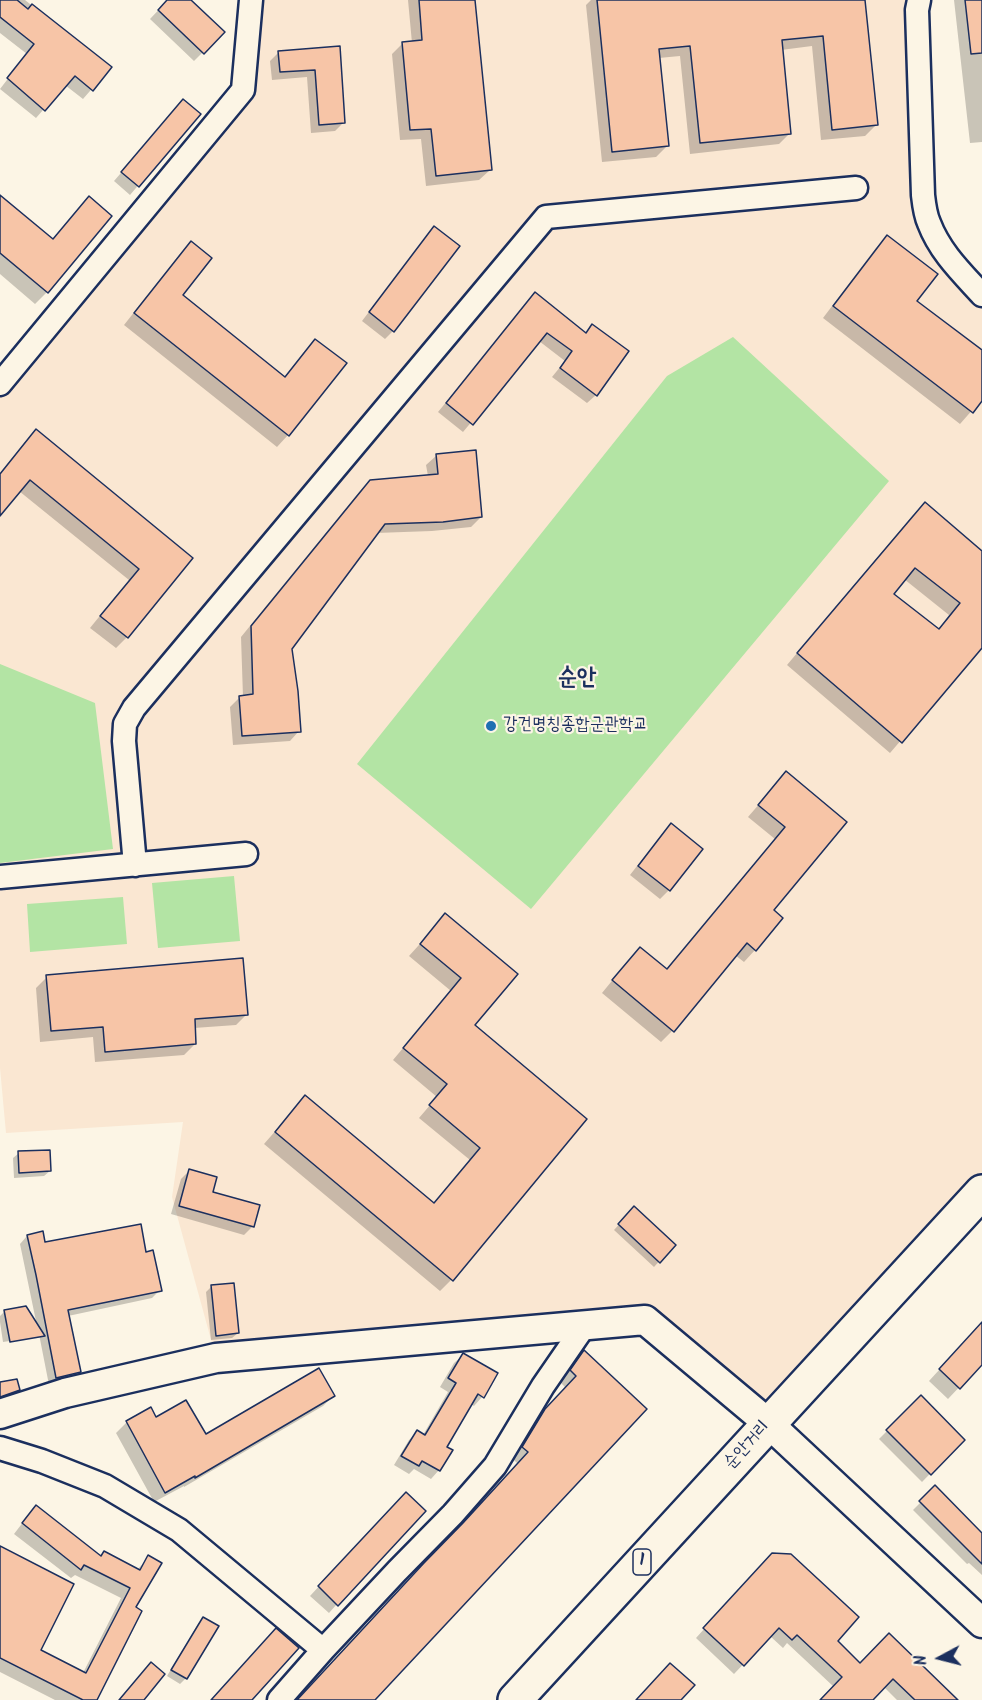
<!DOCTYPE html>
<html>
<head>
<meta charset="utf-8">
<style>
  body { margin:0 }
  #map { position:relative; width:982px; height:1700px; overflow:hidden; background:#fcf5e5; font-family:Kalam,sans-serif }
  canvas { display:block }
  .north { position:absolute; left:910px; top:1628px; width:60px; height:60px; -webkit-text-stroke:4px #fcf5e5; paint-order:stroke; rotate:263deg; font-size:16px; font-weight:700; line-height:24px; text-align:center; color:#1b2f5e }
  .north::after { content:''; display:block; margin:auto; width:21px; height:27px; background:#1b2f5e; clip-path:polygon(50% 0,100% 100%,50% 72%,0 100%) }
</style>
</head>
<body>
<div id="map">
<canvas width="982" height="1700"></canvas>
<div class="north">N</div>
</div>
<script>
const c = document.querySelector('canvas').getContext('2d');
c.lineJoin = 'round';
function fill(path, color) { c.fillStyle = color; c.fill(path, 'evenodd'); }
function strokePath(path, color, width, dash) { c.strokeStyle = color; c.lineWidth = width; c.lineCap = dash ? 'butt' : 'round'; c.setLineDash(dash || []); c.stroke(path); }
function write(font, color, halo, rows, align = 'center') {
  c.font = font + ' Kalam,"Poor Story",sans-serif'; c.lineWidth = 4.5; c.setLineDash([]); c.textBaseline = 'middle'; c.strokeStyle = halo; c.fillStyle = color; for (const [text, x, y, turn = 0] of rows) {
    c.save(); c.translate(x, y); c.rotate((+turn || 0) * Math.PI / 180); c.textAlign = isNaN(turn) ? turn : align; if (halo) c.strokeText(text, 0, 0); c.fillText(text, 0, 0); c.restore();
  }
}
fill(new Path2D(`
  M251 0H919L923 195 982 295V1192L768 1423 645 1320 216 1358 172 1197 183 1122 6 1133 0 1068V384L243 90Z`), '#fae7d2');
fill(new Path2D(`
  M733 337 889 481 531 909 357 764 667 376Z
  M0 664 95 703 113 849 0 863Z
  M234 876 240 941 158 948 152 883Z
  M123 897 127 944 30 952 27 904Z`), '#b3e4a4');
fill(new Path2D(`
  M0 0H25L110 68 83 99 65 85 36 118 0 89 27 54 0 33Z
  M168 0H189L223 32 194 61 150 19Z
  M408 0H473L490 170 479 180 426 186 421 139 400 140 392 54 403 43H412Z
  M591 0H863L876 125 865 136 821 140 812 46 781 50 790 133 779 144 690 154 680 56 659 58 667 146 656 157 602 162 586 5Z
  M954 0H982V142L970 143Z
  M339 48 344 122 335 131 311 133 307 77 272 80 270 61 279 52Z
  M183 101 199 114 130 195 114 181Z
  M0 197 52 240 89 198 110 216 47 292 35 304 0 274Z
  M426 237 393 331 385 339 362 321Z
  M887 237 915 301 982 352V399L960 424 823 318 876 248Z
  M191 243 180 296 284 378 304 352 316 341 288 435 277 447 124 325 180 254Z
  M535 294 585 334 593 326 596 395 587 403 552 377 565 361 539 341 463 432 438 412Z
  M36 431 191 558 127 637 116 648 90 628 129 580 19 491 0 514V474L25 442Z
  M436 456 481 517 471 527 432 531 376 533 290 649 299 731 290 741 233 745 230 707 240 697H243L241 637 360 491 370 481 428 476 426 465Z
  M925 504 982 553V646L890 753 787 665 913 515ZM904 579 949 615 938 630 892 594Z
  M786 773 845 822 772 911 781 918 755 950 744 962 735 955 672 1031 661 1042 602 993 629 960 666 971 775 839 748 817Z
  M671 825 701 849 669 890 660 899 630 875 662 834Z
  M446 915 473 1025 585 1119 451 1280 440 1291 264 1144 305 1097 433 1204 470 1160 419 1118 437 1097 393 1060 451 991 409 956Z
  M47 977 247 1014 236 1025 194 1028 195 1044 184 1055 95 1062 93 1037 40 1042 36 988Z
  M19 1153 50 1171 44 1176 14 1178 13 1158Z
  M189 1171 211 1193 258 1206 252 1227 244 1235 171 1214 181 1179Z
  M634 1208 674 1245 654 1267 614 1230Z
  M27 1236 44 1244 145 1253 160 1290 152 1298 68 1316 79 1372 72 1380 49 1385 39 1334 36 1337 3 1342 0 1322V1316L5 1311 37 1326 20 1244Z
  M211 1287 238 1333 232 1338 211 1340 206 1292Z
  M982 1323V1363L948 1399 929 1381Z
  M585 1352 645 1409 373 1700H298L452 1536 518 1464 512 1458 534 1422 566 1388 560 1382 574 1362Z
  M463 1355 496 1374 482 1397 474 1406 471 1404 445 1447 439 1470 431 1479 414 1469 409 1474 394 1465 409 1440 417 1432 423 1435 448 1392 440 1387 454 1363Z
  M0 1384 18 1390 11 1397 0 1401Z
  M333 1396 323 1406 184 1487V1486L154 1502 116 1433 127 1422 155 1419 205 1436Z
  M921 1397 963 1440 922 1482 879 1439Z
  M935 1488 982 1535V1575L969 1563 967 1564 913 1510Z
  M397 1502 337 1604 329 1613 310 1596Z
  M27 1517 100 1557 137 1570 149 1557 134 1608 96 1700H55L0 1672V1547L39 1651 83 1673 121 1598 75 1575 71 1578 14 1534Z
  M763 1564 860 1665 956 1700H897L884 1687 871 1700H821L834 1687 787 1643 783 1648 770 1636 734 1674 696 1638Z
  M203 1618 217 1627 186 1678 180 1684 167 1676 198 1624Z`), '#0003');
const building = new Path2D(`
  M0 0H17L28 9 32 4 112 67 93 91 75 76 45 111 7 78 34 44 0 17Z
  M167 0H191L225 32 204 54 158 10Z
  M419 0H475L492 170 436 176 431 129 410 130 402 42 422 40Z
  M597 0H865L878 125 832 130 823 36 782 40 791 134 700 143 690 46 659 49 669 146 612 152Z
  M965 0H982V53L971 54Z
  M340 46 345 123 319 125 315 70 280 72 278 51Z
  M183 99 201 114 139 187 121 172Z
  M0 195 53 239 89 196 112 216 48 293 0 253Z
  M434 226 460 246 394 332 369 312Z
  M887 235 938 274 917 301 982 350V401L973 413 833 306Z
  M191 241 212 258 183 295 285 377 315 339 347 363 289 436 134 313Z
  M535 292 586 333 592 324 629 351 597 396 560 368 572 351 547 333 473 425 446 403Z
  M36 429 193 558 128 638 100 616 139 569 30 480 0 516V474Z
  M476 450 482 517 443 522 385 524 292 649 298 691 301 732 242 736 239 696 253 694 251 626 370 480 438 474 436 454Z
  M925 502 982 551V648L902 743 797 653ZM915 568 960 603 939 629 894 594Z
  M786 771 847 822 774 910 783 918 756 951 747 943 674 1032 612 980 640 947 667 969 785 827 758 805Z
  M671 823 703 849 670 891 638 866Z
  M445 913 518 974 475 1025 587 1119 453 1281 275 1132 305 1095 434 1203 480 1148 429 1105 447 1084 403 1048 461 978 420 944Z
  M243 958 248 1015 195 1019 196 1044 105 1052 103 1027 51 1031 46 975Z
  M50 1150 51 1171 19 1173 18 1151Z
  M189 1169 217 1177 213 1192 260 1205 254 1227 179 1206Z
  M634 1206 676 1245 660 1263 618 1224Z
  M141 1224 146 1252 153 1250 162 1291 68 1310 81 1372 56 1378 36 1275 27 1235 43 1231 45 1242Z
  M234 1283 239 1333 216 1336 211 1285Z
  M26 1306 45 1336 10 1342 4 1310Z
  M982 1322V1365L960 1389 939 1369Z
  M584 1350 647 1409 375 1700H297L424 1563 463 1523 528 1452 522 1447 545 1409 576 1376 570 1370Z
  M463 1353 498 1373 484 1398 478 1394 447 1447 453 1450 440 1471 422 1461 419 1466 401 1456 417 1430 425 1435 456 1383 448 1378Z
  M319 1368 335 1396 195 1478V1476L165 1493 126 1421 151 1407 156 1417 186 1400 206 1434Z
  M17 1379 20 1390 0 1397V1382Z
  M921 1395 965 1440 931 1475 886 1430Z
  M935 1485 982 1533V1564L919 1501Z
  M406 1492 426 1511 338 1606 318 1586Z
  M36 1505 101 1556 104 1551 140 1570 148 1555 162 1563 136 1607 142 1611 97 1700H83L0 1658V1546L74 1584 41 1650 86 1673 130 1588 84 1565 81 1570 22 1523Z
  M772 1553 791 1554 859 1617 838 1641 860 1663 889 1633 958 1700H915L893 1679 873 1700H820L842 1677 797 1635 792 1640 779 1628 744 1666 703 1628Z
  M203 1617 219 1626 187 1679 171 1670Z
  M276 1628 299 1648 252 1700H211Z
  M151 1662 165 1674 144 1700H119Z
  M670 1663 695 1685 681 1700H636Z`);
fill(building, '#f7c5a7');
strokePath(building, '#1b2f5e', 1.5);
const minor = new Path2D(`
  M919 0 917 10 923 195C924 204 925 214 929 223 940 252 961 272 982 295
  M0 384 243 90 251 0
  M135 865 124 741 125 724 134 708 546 217 856 188
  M0 877 246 854
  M0 1448 42 1461 105 1486 179 1530 323 1650 397 1571 453 1514 495 1466 543 1386 585 1325
  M279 1700 323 1650`);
const tertiary = new Path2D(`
  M0 1414 65 1393 216 1358 645 1320 768 1423 982 1623`);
const primary = new Path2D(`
  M515 1700 982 1192`);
strokePath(minor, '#1b2f5e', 27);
strokePath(tertiary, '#1b2f5e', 33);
strokePath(primary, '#1b2f5e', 38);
strokePath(minor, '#fcf5e5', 22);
strokePath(tertiary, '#fcf5e5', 28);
strokePath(primary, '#fcf5e5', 33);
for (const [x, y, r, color] of [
  [491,726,6,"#1f6fb2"]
]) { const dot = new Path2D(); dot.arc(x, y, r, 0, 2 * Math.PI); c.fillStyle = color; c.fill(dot); strokePath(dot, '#fcf5e5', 2); }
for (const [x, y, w] of [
  [642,1562,18]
]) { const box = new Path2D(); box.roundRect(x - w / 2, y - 13, w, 26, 4.5); c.fillStyle = '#fcf5e5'; c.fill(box); strokePath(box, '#1b2f5e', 1.5); }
write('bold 16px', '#1b2f5e', null, [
  ["1",642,1562]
]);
write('18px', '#1b2f5e', '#fcf5e5', [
  ["강건명칭종합군관학교",503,726]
], 'left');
write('18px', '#1b2f5e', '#fcf5e5', [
  ["순안거리",748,1446,-48]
]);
write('bold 24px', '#1b2f5e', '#fcf5e5', [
  ["순안",577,680]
]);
</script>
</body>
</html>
